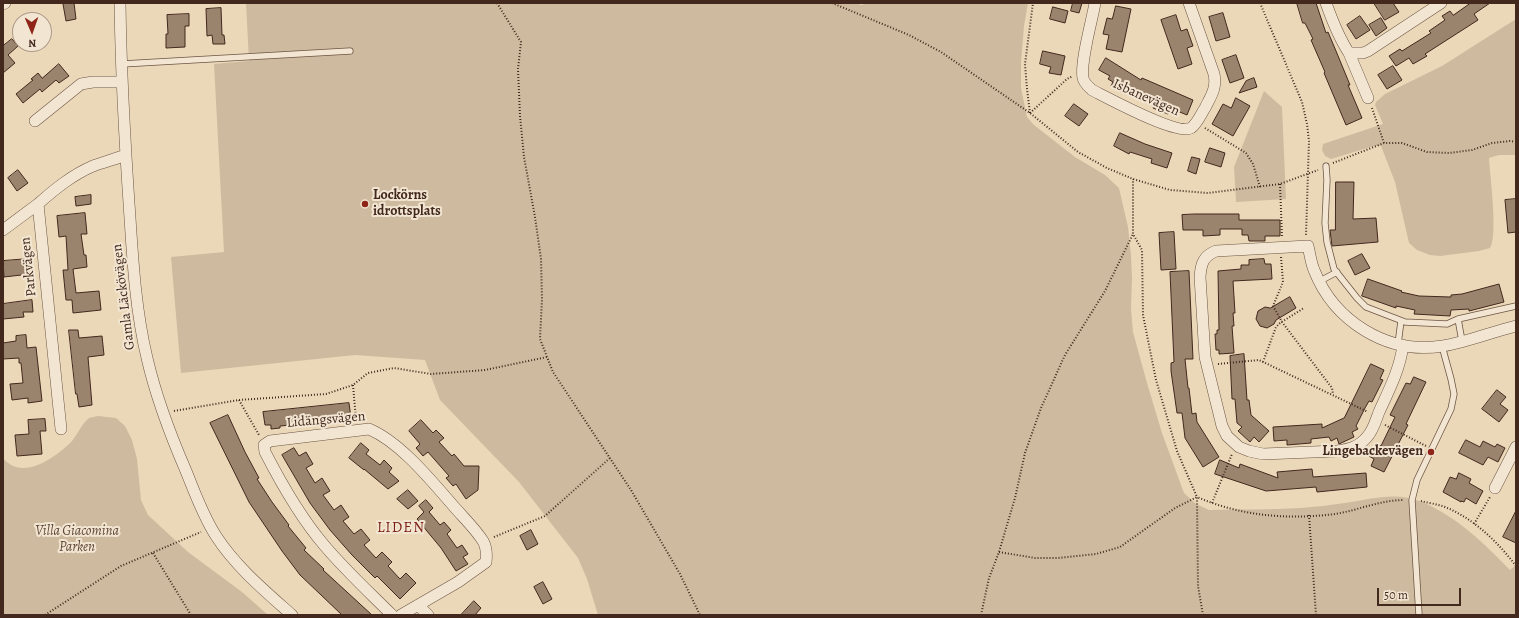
<!DOCTYPE html>
<html>
<head>
<meta charset="utf-8">
<style>
  body { margin:0 }
  #map { position:relative; width:1519px; height:618px; overflow:hidden; background:#ebd8b9; font-family:Alegreya,serif }
  canvas { display:block }
  .frame { position:absolute; inset:0; border:4px solid #42281d; pointer-events:none }
  .north { position:absolute; left:12px; top:12px; width:40px; height:40px; box-sizing:border-box; background:#f2e6d2; border:1px solid #ac9a8a; border-radius:50%; rotate:178deg; font-size:11px; font-weight:700; line-height:16px; text-align:center; color:#42281d }
  .north::after { content:''; display:block; margin:auto; width:14px; height:18px; background:#8f2418; clip-path:polygon(50% 0,100% 100%,50% 72%,0 100%) }
  .scale { position:absolute; left:1377px; top:588px; width:84px; height:18px; box-sizing:border-box; border:2px solid #42281d; border-top:0; padding-left:5px; font-size:12px; line-height:14px; white-space:nowrap; color:#42281d; -webkit-text-stroke:3px #f2e6d2; paint-order:stroke }
</style>
</head>
<body>
<div id="map">
<canvas width="1519" height="618"></canvas>
<div class="frame"></div>
<div class="north">N</div>
<div class="scale">50 m</div>
</div>
<script>
const c = document.querySelector('canvas').getContext('2d');
c.lineJoin = 'round';
function fill(path, color) { c.fillStyle = color; c.fill(path, 'evenodd'); }
function strokePath(path, color, width, dash) { c.strokeStyle = color; c.lineWidth = width; c.lineCap = dash ? 'butt' : 'round'; c.setLineDash(dash || []); c.stroke(path); }
function write(font, color, halo, rows, align = 'center') {
  c.font = font + ' Alegreya,serif'; c.lineWidth = 4; c.setLineDash([]); c.textBaseline = 'middle'; c.strokeStyle = halo; c.fillStyle = color; for (const [text, x, y, turn = 0] of rows) {
    c.save(); c.translate(x, y); c.rotate((+turn || 0) * Math.PI / 180); c.textAlign = isNaN(turn) ? turn : align; if (halo) c.strokeText(text, 0, 0); c.fillText(text, 0, 0); c.restore();
  }
}
fill(new Path2D(`
  M246 3H856L861 5 868 3H1028L1024 26 1021 62V88L1027 117 1034 125 1075 157 1105 175 1119 188 1128 227 1131 255 1132 278 1131 309 1133 332 1147 383 1162 433 1184 493 1196 504 1209 510C1239 509 1270 510 1300 508 1315 507 1330 505 1345 503 1371 499 1396 491 1422 502 1456 516 1485 544 1510 570L1516 565V615H598L587 579 578 558 519 482 440 400 425 360 355 355 181 373 171 257 224 252 214 64 249 61Z
  M1516 19V155H1499L1489 158C1490 176 1498 235 1490 248L1479 251 1440 256 1430 255 1417 250 1409 243 1395 182 1381 146H1374L1331 159 1325 156 1322 150 1323 144 1383 124 1375 105 1376 102 1385 94 1442 66Z
  M1264 91 1282 107 1286 199 1236 202 1234 167Z
  M98 416 116 418 125 426 132 440 137 459 141 500 148 515 188 552 242 592 268 615H3V458C23 482 56 457 72 441 77 435 83 422 89 418 91 417 96 417 98 416Z`), '#ceba9e');
const building = new Path2D(`
  M74 3 76 19 66 21 63 4Z
  M1073 3H1082L1079 13 1071 11Z
  M1297 3H1316L1326 33 1328 32 1336 51 1350 85H1348L1362 118 1346 125 1324 73 1325 72 1311 40 1313 39 1305 23H1303Z
  M1374 3H1393L1399 12 1385 20Z
  M1471 3H1490L1474 14 1478 20 1425 54 1427 56 1413 64 1409 58 1396 66 1389 56 1400 49 1402 51 1431 33 1429 31 1445 20 1442 16 1450 11 1453 15Z
  M1116 6 1131 9 1122 52 1106 49 1109 35 1103 34 1107 18 1112 19Z
  M1053 7 1068 11 1065 23 1050 19Z
  M221 8 222 35H224L225 44H213L212 35 207 36 206 9Z
  M1223 13 1230 37 1216 41 1209 17Z
  M189 14V26H185V47L166 48V34H168L167 15Z
  M1176 15 1181 31 1187 29 1193 46 1187 48 1192 64 1178 69 1161 20Z
  M1360 16 1370 30 1356 39 1347 25Z
  M1381 18 1387 28 1376 36 1369 25Z
  M12 39 18 46 8 55 15 63 3 73V46Z
  M1043 51 1065 56 1061 75 1049 73 1051 67 1040 64Z
  M1236 55 1244 78 1230 83 1222 60Z
  M1106 58 1141 80 1142 78 1193 100 1187 115 1170 108 1168 114 1153 108 1156 102 1151 99 1131 90 1130 92 1124 89 1122 92 1111 86 1113 82 1108 79 1110 76 1099 70Z
  M59 64 69 76 59 83 56 80 42 92 40 89 23 103 16 94 33 80 31 79 38 73 42 78Z
  M1393 66 1402 80 1387 89 1378 75Z
  M1254 78 1257 87 1239 93 1246 81Z
  M1236 98 1250 106 1233 136 1212 124 1223 104 1231 108Z
  M1074 104 1088 114 1079 126 1065 116Z
  M1120 133 1145 144 1172 153 1167 168 1151 163 1152 159 1130 152 1129 154 1114 146Z
  M1210 148 1225 153 1221 167 1205 162Z
  M1192 157 1200 159 1196 174 1188 171Z
  M18 170 28 183 17 191 8 178Z
  M1336 182H1354L1353 219 1376 218 1378 242 1332 246 1330 230H1335Z
  M91 195V204L76 206 75 197Z
  M1516 199V232L1508 233 1505 200Z
  M85 213 87 234H81L84 255H86L87 267 73 269 76 293 99 291 101 310 73 313 72 300H66L63 270H68L66 236 59 237 57 216Z
  M1194 214H1239V220H1280V236H1265V241H1249L1248 235H1242V229H1220V235L1203 236V230H1183L1182 215Z
  M1174 232 1176 269 1161 270 1159 233Z
  M1362 254 1370 268 1355 275 1348 261Z
  M28 259 30 274 4 277 3 261Z
  M1264 259 1265 264H1271L1272 279 1233 281 1235 313H1233L1234 326H1232L1234 353 1219 354V350H1216L1215 334H1217V330H1219L1218 271 1241 269V265H1249V260Z
  M1189 271 1193 359H1185L1188 388H1189L1192 414 1196 413 1197 422 1219 457 1203 467 1185 438 1182 413H1177L1171 371V363L1174 362 1170 272Z
  M1368 279 1402 291 1401 292 1419 296 1451 297V295L1462 294 1499 284 1504 302 1469 311V309L1451 310 1450 316 1414 314 1415 310 1396 306V308L1362 296Z
  M1290 297 1296 308 1276 320 1274 324 1267 328 1260 326 1256 319 1258 311 1265 307 1270 308Z
  M32 300 33 312H23L24 317 3 319V304Z
  M69 330H78L79 338 102 336 104 355 88 357 92 405 79 407 77 394H76Z
  M26 335 27 348 36 347 42 401 28 403V398L12 400 10 384 23 383 21 363H19V358L3 359V343L16 341V336Z
  M1244 354 1247 400H1249L1251 415 1269 431 1259 442 1254 437 1250 442 1238 431 1242 427 1237 423 1235 399H1232L1230 356Z
  M1371 364 1384 370 1380 379 1383 380 1372 402 1369 401 1365 408 1356 426 1358 429 1352 432 1354 437 1339 444 1337 438 1331 441 1329 437 1311 439V443L1287 445V440L1274 441 1273 427 1322 424V428L1344 418Z
  M1414 377 1426 382 1406 424 1408 425 1384 472 1371 466 1374 459 1369 456 1376 444 1381 446 1395 417 1390 415 1406 383 1410 384Z
  M1497 390 1506 397 1500 404 1508 410 1499 422 1482 409Z
  M349 403 351 418 343 419 344 421 312 423V424L303 425V424L280 426V428L271 429V425H265L263 412Z
  M228 415 245 452 259 478 257 479 272 502 289 525 288 526 306 548 304 550 324 569 323 570 372 615H342L300 575 282 551 249 502 210 423Z
  M45 419 46 431H40L42 454 17 456 15 435 29 434 28 420Z
  M421 420 433 433 436 430 444 438 439 442 452 456 454 454 464 466H479L478 490 466 499 456 484 453 486 446 478 449 476 428 452 423 456 416 448 420 444 409 431Z
  M1466 440 1480 447 1483 441 1495 447 1497 444 1505 448 1498 462 1488 457 1483 465 1459 453Z
  M361 443 369 450 366 454 380 465 384 460 392 468 389 472 399 481 388 489 364 469V470L349 458Z
  M294 448 299 456 306 452 313 464 306 468 315 483 322 478 330 491 323 495 334 510 341 505 349 517 343 521 354 534 361 529 370 540 364 545 376 558 382 552 392 562 388 566 400 579 406 573 416 583 400 599 377 576 375 578 352 555 330 530 310 503 282 455Z
  M1220 460 1239 468 1240 464 1278 478 1277 472 1312 469 1313 477 1366 473 1367 487 1317 492 1316 487 1266 491 1215 474Z
  M1459 473 1471 479 1469 483 1483 491 1476 504 1466 498 1464 502 1461 501V502L1443 492 1450 477 1456 479Z
  M408 490 418 501 408 509 397 499Z
  M426 500 433 508 429 512 440 525 444 522 451 530 447 534 457 548 462 545 468 554 463 557 468 564 456 571 441 548 417 519 424 512 419 506Z
  M1516 511V543L1503 537Z
  M531 530 538 544 527 550 520 536Z
  M543 582 552 599 543 604 534 587Z
  M474 601 481 608 475 615H461Z`);
fill(building, '#9a846e');
strokePath(building, '#42281d', 1);
const lane = new Path2D(`
  M122 64 350 51
  M1326 166 1327 180 1325 223 1327 242 1334 269 1357 298 1366 307 1405 322 1447 324 1458 319
  M1320 281 1337 272
  M1462 341 1458 319 1516 306
  M1398 344 1401 321
  M1419 615 1412 500 1417 480 1451 409 1454 394 1451 379 1442 346`);
const street = new Path2D(`
  M120 3C121 75 125 146 130 218 133 265 136 312 147 358 156 397 170 434 186 471 195 493 203 516 216 536 236 567 265 591 292 615
  M1095 3C1092 21 1080 62 1083 78 1084 83 1088 86 1092 90 1108 98 1178 136 1191 128 1197 124 1201 114 1205 108 1211 96 1217 88 1214 74L1189 3
  M1326 3C1332 20 1339 38 1349 53H1363L1368 51 1441 3
  M3 4 5 3
  M1349 53 1368 98
  M35 121 81 84 93 82H122
  M3 230 38 204
  M1403 345C1400 369 1389 390 1379 412 1376 420 1373 431 1367 437 1359 447 1349 449 1337 451L1263 454 1249 451 1239 447 1227 436 1222 426 1205 357 1200 277C1201 264 1203 256 1216 251L1308 246C1310 254 1311 263 1314 270 1334 321 1387 355 1443 346 1467 342 1492 332 1516 326
  M61 429 38 204C55 189 72 175 93 166 104 162 115 159 126 155
  M1495 488 1516 447
  M418 605 428 615
  M392 615C369 592 345 570 324 545 300 517 282 485 265 452L264 445 270 441 369 429C402 443 434 484 457 510 466 520 476 530 483 541 487 548 487 554 486 562L458 582 401 615`);
strokePath(lane, '#6c5444', 7);
strokePath(street, '#6c5444', 12);
strokePath(new Path2D(`
  M497 3 521 42 518 69 520 116 524 157 535 217 541 259 542 299 540 339 553 372 631 490 680 574 700 615
  M832 3 909 35 941 52 1030 113 1078 152 1107 168 1133 179 1170 190 1208 193 1280 184 1318 170
  M1260 3 1302 102 1307 124 1309 141 1306 235
  M1372 108 1384 143
  M1030 113 1027 89 1025 64 1033 3
  M1030 113 1067 79 1073 76
  M1205 128 1246 153 1253 164 1260 187
  M1333 163 1384 143H1402L1427 152 1449 153 1472 150 1492 143 1510 141 1516 142
  M1280 184 1282 237
  M1281 257 1283 282 1273 306 1282 322 1332 388 1333 394
  M1263 362 1276 327 1280 323 1304 308
  M1218 364 1259 360 1368 412
  M353 385 356 420
  M239 400 259 435
  M174 411 239 400 326 394 353 385 368 373 394 368 431 374 485 370 547 357
  M1385 425 1426 446
  M1421 501C1428 503 1437 504 1445 507 1473 518 1498 542 1516 566
  M1212 503 1232 454
  M1309 515 1316 615
  M1474 524 1490 497
  M494 537 545 516 610 458
  M999 552 1035 558H1058L1096 554 1120 547 1175 508 1197 497 1177 451 1156 380 1143 315 1142 250 1133 234V179
  M153 553 191 615
  M45 615 121 566 201 532
  M981 615 989 578 999 552 1015 498 1025 453 1041 408 1065 355 1105 291 1133 234
  M1203 615 1198 586 1197 497C1241 516 1288 520 1335 514 1359 510 1381 500 1404 500`), '#42281d', 2, [1, 2]);
strokePath(lane, '#f2e6d2', 5.5);
strokePath(street, '#f2e6d2', 11);
for (const [x, y, r, color] of [
  [365,204,4,"#8f2418"],
  [1431,452,4,"#8f2418"]
]) { const dot = new Path2D(); dot.arc(x, y, r, 0, 2 * Math.PI); c.fillStyle = color; c.fill(dot); strokePath(dot, '#f2e6d2', 1.5); }
write('14px', '#42281d', '#f2e6d2', [
  ["Isbanevägen",1146,98,24],
  ["Parkvägen",29,267,-96],
  ["Gamla Läckövägen",124,297,-97],
  ["Lidängsvägen",326,420,-5]
]);
write('bold 14px', '#42281d', '#f2e6d2', [
  ["Lockörns",373,196],
  ["idrottsplats",373,212],
  ["Lingebackevägen",1423,452,"right"]
], 'left');
write('italic 14px', '#5e4537', '#f2e6d2', [
  ["Villa Giacomina",77,532],
  ["Parken",77,548]
]);
c.letterSpacing = '1px';
write('15px', '#7a1f14', '#f2e6d2', [
  ["LIDEN",401,528]
]);
c.letterSpacing = '0px';
</script>
</body>
</html>
